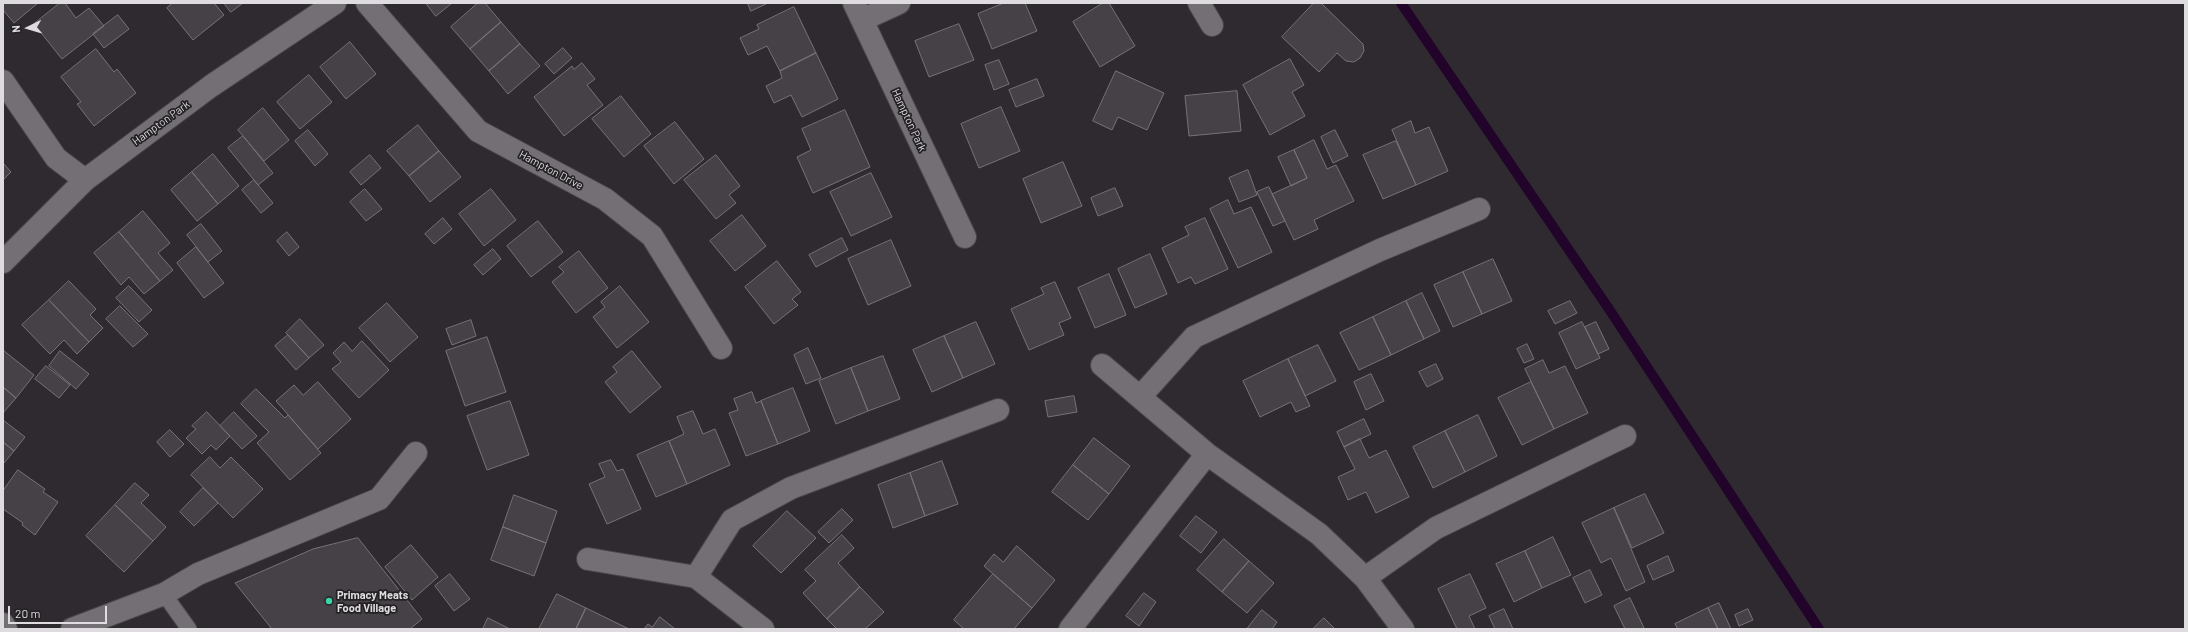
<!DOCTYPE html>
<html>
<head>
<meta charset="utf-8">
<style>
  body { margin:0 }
  #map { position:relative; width:2188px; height:632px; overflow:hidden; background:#2e2a2f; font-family:Barlow,sans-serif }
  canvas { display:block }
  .frame { position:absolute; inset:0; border:4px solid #dedcdf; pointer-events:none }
  .north { position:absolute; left:8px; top:8px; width:40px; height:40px; -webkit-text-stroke:3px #242125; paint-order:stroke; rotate:265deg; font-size:11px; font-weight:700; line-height:16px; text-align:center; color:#dedcdf }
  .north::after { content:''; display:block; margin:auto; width:14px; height:18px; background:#dedcdf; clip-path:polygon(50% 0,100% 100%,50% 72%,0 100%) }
  .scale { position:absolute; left:8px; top:606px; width:99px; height:18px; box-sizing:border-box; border:2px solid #dedcdf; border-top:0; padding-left:5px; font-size:12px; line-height:14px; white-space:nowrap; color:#dedcdf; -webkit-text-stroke:3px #242125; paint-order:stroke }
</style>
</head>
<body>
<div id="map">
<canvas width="2188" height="632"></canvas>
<div class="frame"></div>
<div class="north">N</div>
<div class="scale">20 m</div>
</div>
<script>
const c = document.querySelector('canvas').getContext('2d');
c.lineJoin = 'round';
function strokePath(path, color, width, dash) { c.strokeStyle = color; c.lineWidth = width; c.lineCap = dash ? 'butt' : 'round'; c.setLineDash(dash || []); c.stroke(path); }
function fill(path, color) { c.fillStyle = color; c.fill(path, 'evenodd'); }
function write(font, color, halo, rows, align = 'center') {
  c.font = font + ' Barlow,sans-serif'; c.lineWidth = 3.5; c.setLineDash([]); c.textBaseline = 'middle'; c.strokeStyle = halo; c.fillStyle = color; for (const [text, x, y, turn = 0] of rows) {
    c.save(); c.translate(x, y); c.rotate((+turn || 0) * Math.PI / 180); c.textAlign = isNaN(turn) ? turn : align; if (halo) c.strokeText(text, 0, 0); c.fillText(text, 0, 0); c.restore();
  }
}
strokePath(new Path2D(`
  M1401 3 1609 309 1819 629`), '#22042b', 10);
const building = new Path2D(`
  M3 3H38L14 23 3 10Z
  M60 3H65L76 18 89 8 104 26 62 59 34 24Z
  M173 3H214L224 15 193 40 167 8Z
  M224 3H243L231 12Z
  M426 3H452L436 16Z
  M478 3H485L501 22 470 49 451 27Z
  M748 3H768L751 11Z
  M1004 3H1025L1037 31 992 49 978 14Z
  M1103 3H1109L1135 46 1100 67 1073 22Z
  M1314 3H1321L1363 44 1364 51 1360 58 1354 62 1346 61 1337 53 1319 72 1282 37Z
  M794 7 816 53 780 71 767 46 748 55 740 38 759 29 757 25Z
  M118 15 129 29 104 48 93 34Z
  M501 22 520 44 489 71 470 49Z
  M959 24 974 60 929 77 915 41Z
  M350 42 376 74 346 99 320 67Z
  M520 44 540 66 508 94 489 71Z
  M563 48 572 58 554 74 545 64Z
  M96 49 114 72 117 69 136 93 94 126 77 104 81 102 61 77Z
  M816 53 838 99 802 117 791 95 774 103 766 86 782 78 780 71Z
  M1290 59 1304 85 1292 92 1305 116 1270 135 1243 85Z
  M999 60 1009 84 994 90 985 65Z
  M582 63 595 79 587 85 603 105 564 136 534 97 572 66 574 69Z
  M1116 71 1164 93 1147 130 1118 117 1112 130 1093 121Z
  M309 75 332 102 300 129 277 102Z
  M1037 79 1044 96 1016 107 1009 90Z
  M1237 91 1241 131 1189 136 1185 96Z
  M621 96 651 134 624 157 592 119Z
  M1001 107 1020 151 979 168 961 124Z
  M263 108 289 140 264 161 238 130Z
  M845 110 870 167 813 193 797 157 811 150 802 129Z
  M1411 121 1415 133 1429 127 1448 171 1416 185 1392 130Z
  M675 122 704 159 674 184 644 146Z
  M418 125 439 151 409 176 387 151Z
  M308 130 328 154 315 166 295 141Z
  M1335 130 1348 156 1333 163 1321 137Z
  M243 136 273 173 258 185 228 148Z
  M1314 140 1327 169 1336 165 1354 201 1314 220 1318 229 1294 240 1272 194 1307 178 1294 150Z
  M1396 141 1416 185 1383 199 1363 155Z
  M1294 150 1307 178 1291 186 1278 157Z
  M439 151 461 177 430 202 409 176Z
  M213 154 239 186 218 204 192 172Z
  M370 155 381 168 361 185 350 172Z
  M716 155 740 186 729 195 736 203 716 219 684 180Z
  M1063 162 1082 206 1041 223 1023 179Z
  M3 163 11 172 3 180Z
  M1248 170 1257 195 1239 202 1229 178Z
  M192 172 218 204 197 221 171 190Z
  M871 173 892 217 851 236 830 192Z
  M254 180 273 203 261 213 242 190Z
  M1269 187 1285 221 1273 226 1257 192Z
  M1115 188 1123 206 1098 216 1091 198Z
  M365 189 382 209 366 221 350 202Z
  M491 189 516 220 484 246 459 214Z
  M1228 200 1234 214 1251 207 1272 252 1238 268 1210 209Z
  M143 211 170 243 158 253 173 270 160 281 119 232Z
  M742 215 766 246 735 271 710 241Z
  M443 218 452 229 434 244 425 234Z
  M1205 218 1228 269 1195 284 1191 277 1178 283 1162 248 1189 235 1185 227Z
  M538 221 563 252 531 277 507 246Z
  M201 224 222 251 208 262 187 235Z
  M119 232 160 281 144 294 129 277 121 285 94 253Z
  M287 232 299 247 289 256 277 241Z
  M842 238 848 250 816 267 809 255Z
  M891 240 911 286 868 305 848 259Z
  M196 247 224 283 204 298 177 263Z
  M493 249 501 259 483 275 474 265Z
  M579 251 608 288 576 313 552 282 564 272 559 267Z
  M1150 254 1167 294 1135 308 1118 269Z
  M1493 259 1512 301 1482 314 1463 272Z
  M777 261 801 292 792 299 798 305 774 324 745 287Z
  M1463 272 1482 314 1453 327 1434 285Z
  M1109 274 1126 315 1095 328 1078 288Z
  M69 281 96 309 90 315 103 328 89 342 49 300Z
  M1055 282 1071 318 1059 323 1064 335 1029 350 1011 309 1044 294 1041 288Z
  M129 286 152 310 139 322 116 298Z
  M620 286 649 322 617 348 593 317 605 307 601 302Z
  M1422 293 1440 331 1424 339 1406 301Z
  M49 300 89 342 77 354 64 340 50 354 22 325Z
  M1406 301 1424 339 1391 355 1373 317Z
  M1570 301 1577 313 1555 324 1548 311Z
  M387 303 418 337 390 362 359 328Z
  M120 306 148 334 133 347 106 319Z
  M1373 317 1391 355 1359 370 1340 333Z
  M300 319 324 345 309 358 286 333Z
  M471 320 476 336 452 345 446 329Z
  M976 322 995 364 963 378 944 336Z
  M1582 322 1600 358 1576 369 1559 333Z
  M1596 322 1609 349 1598 354 1585 327Z
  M288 335 309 358 296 370 275 346Z
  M944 336 963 378 932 392 913 350Z
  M487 337 506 392 465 406 446 351Z
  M362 341 389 370 359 398 332 369 341 362 333 353 344 342 352 351Z
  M1527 344 1534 359 1524 363 1517 349Z
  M1318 345 1336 381 1305 396 1288 359Z
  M808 348 821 378 806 384 794 355Z
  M3 350 34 375 16 398 3 387Z
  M60 351 89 374 76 389 49 366Z
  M632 351 661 387 630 413 605 382 617 372 613 367Z
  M883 356 900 399 868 411 851 368Z
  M1288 359 1310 406 1296 412 1291 402 1260 417 1243 381Z
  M1543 360 1549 373 1565 366 1588 413 1554 429 1525 369Z
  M1436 364 1443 379 1427 387 1419 372Z
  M46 366 70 385 59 398 35 379Z
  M851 368 868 411 836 424 819 381Z
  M1371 374 1384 401 1366 410 1354 382Z
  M318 382 351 419 318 449 276 401 294 385 303 395Z
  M1531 382 1554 429 1522 445 1498 398Z
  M3 387 16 398 3 413Z
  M793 388 810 431 778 444 761 401Z
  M256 389 285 418 288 415 321 453 290 480 257 443 269 432 241 404Z
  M752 392 756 403 761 401 778 444 746 456 729 413 738 410 734 399Z
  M1074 396 1077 412 1048 417 1045 401Z
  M510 401 529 455 487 470 467 416Z
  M693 411 703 434 715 429 730 465 687 484 669 441 684 434 677 417Z
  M207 412 230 436 216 450 211 445 202 454 186 438 196 429 192 426Z
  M234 412 257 436 242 449 220 426Z
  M1478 415 1497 456 1465 472 1445 431Z
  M1364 419 1371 434 1344 447 1337 432Z
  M3 420 25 437 14 451 3 442Z
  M170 430 184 444 170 457 157 442Z
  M1445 431 1465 472 1433 488 1413 447Z
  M1094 438 1130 466 1109 494 1073 465Z
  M1360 439 1369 458 1386 450 1409 497 1376 513 1366 492 1348 500 1338 477 1355 469 1344 447Z
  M669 441 687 484 656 497 637 455Z
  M3 442 14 451 4 463 3 462Z
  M210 457 220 468 231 457 263 489 233 518 191 475Z
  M611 460 617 471 623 469 641 509 607 524 589 484 605 477 599 464Z
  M942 461 958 504 925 516 910 473Z
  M1073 465 1109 494 1088 520 1052 492Z
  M18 470 45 489 43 492 58 502 35 535 22 525 23 523 3 509V491Z
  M910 473 925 516 893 528 878 485Z
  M135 483 149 495 141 503 166 527 153 541 115 505Z
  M203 488 218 503 194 526 180 512Z
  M1645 494 1664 533 1632 548 1614 508Z
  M514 495 557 511 546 543 503 527Z
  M115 505 153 541 124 572 86 536Z
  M1614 508 1645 582 1626 591 1611 558 1601 563 1582 523Z
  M842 509 853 520 829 543 818 532Z
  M787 511 816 538 781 573 753 546Z
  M1196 516 1217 532 1201 553 1180 536Z
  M503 527 546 543 534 576 491 560Z
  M842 535 854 548 838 563 860 587 827 619 803 593 816 581 805 570Z
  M1553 537 1571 575 1542 588 1525 551Z
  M358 538 422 619 410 629H272L235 583 313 549Z
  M1224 539 1249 561 1222 592 1197 570Z
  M411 545 438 577 412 600 385 567Z
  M1017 546 1055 580 1032 608 984 566 994 554 1003 562Z
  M1525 551 1542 588 1514 602 1496 564Z
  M1668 556 1674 571 1653 580 1647 566Z
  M1249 561 1274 583 1247 613 1222 592Z
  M1590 570 1602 595 1585 603 1573 578Z
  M450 574 470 599 454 611 435 586Z
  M993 574 1032 608 1014 629H964L954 620Z
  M1470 574 1486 608 1469 616 1475 629H1457L1438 589Z
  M860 587 884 612 865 629H837L827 619Z
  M1144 593 1156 602 1139 626 1126 616Z
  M557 594 586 608 576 629H539Z
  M1630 598 1644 628 1643 629H1625L1614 606Z
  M1719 603 1731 629H1718L1708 608Z
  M586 608 629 629H576Z
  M1708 608 1718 629H1678L1675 624Z
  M1504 609 1513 629H1495L1489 616Z
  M1748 609 1753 620 1739 626 1735 615Z
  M1262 610 1277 622 1272 629H1247Z
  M660 617 675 629H644L648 624 652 627Z
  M488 618 510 629H483Z
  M1324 618 1335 629H1313Z`);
fill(building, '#454146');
strokePath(building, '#777278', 1);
const service = new Path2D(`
  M164 594 189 629`);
const minor = new Path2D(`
  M367 3 478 131 605 199 652 236 721 348
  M854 3 965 237
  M1199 3 1212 25
  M862 20 899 3
  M3 81 56 158 85 180
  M3 262 85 180 211 86 335 3
  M1102 365 1207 454 1319 534 1365 578 1403 629
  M1140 397 1194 337 1380 250 1479 209
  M588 559 696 577 763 629
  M696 577 732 520 791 488 998 410
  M1365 578 1436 528 1625 436
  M3 624 6 629
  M72 629 164 594 198 574 379 499 416 453
  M1070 629 1207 454`);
strokePath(service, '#4a474b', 17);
strokePath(minor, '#4a474b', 24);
strokePath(service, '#746f75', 15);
strokePath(minor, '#746f75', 22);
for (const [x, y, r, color] of [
  [329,601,4,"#3bd4a4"]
]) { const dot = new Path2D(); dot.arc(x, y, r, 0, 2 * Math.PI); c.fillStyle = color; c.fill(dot); strokePath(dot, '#242125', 1.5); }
write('11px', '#dedcdf', '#242125', [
  ["Hampton Park",909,120,65],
  ["Hampton Park",161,123,-36],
  ["Hampton Drive",551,170,28]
]);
write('bold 11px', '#dedcdf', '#242125', [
  ["Primacy Meats",337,595],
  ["Food Village",337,608]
], 'left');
</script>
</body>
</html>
